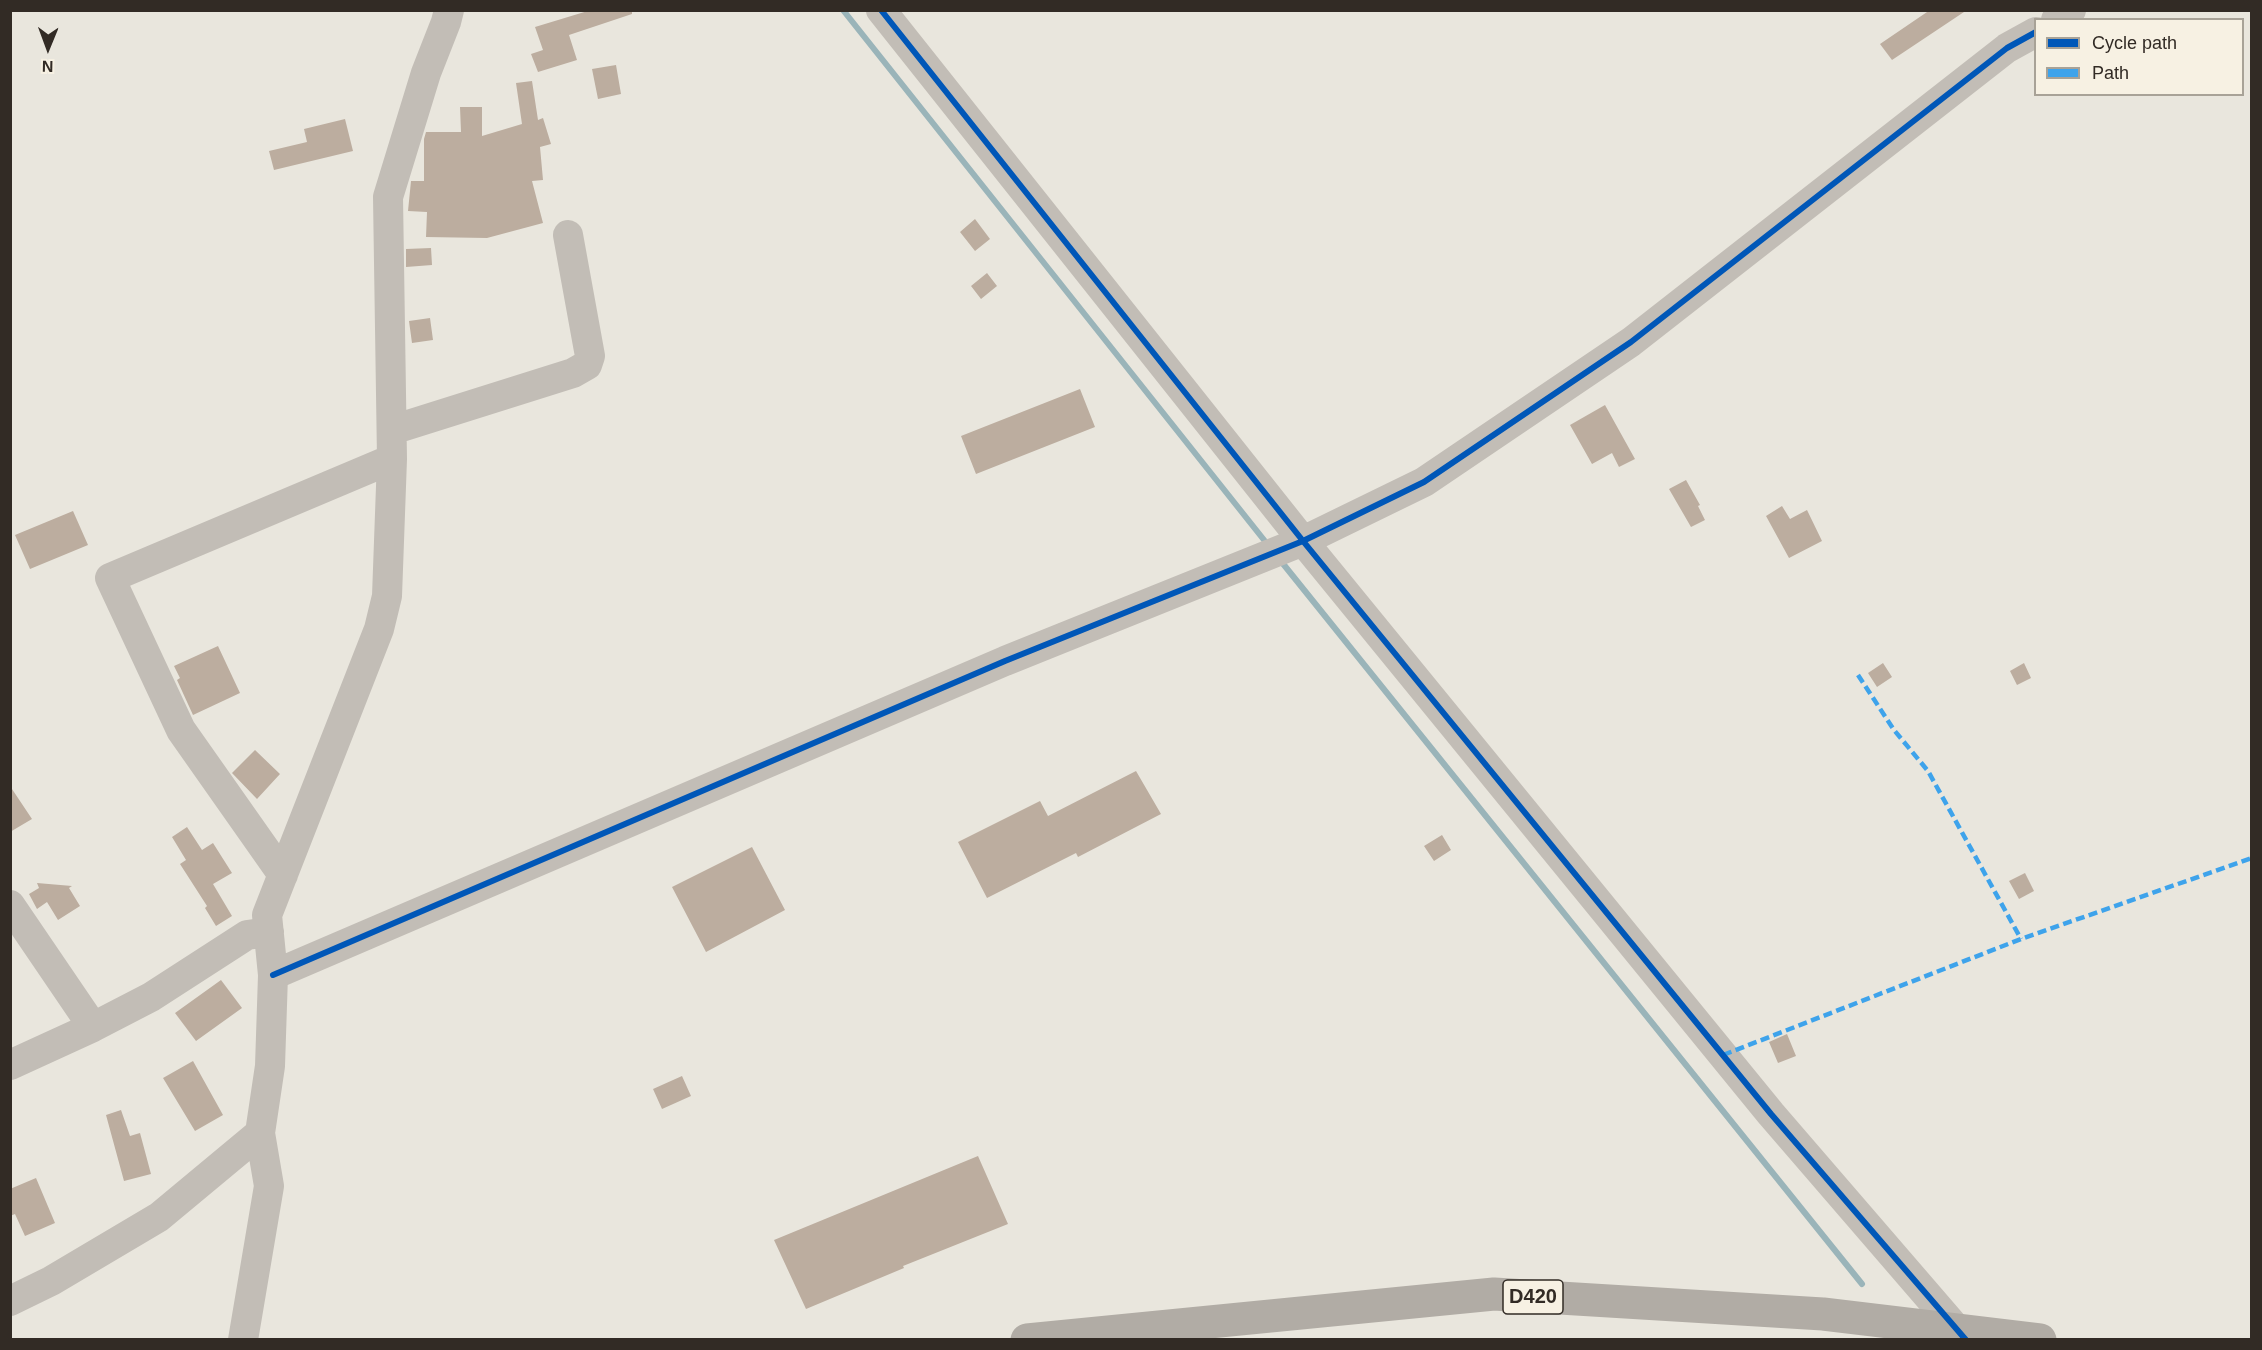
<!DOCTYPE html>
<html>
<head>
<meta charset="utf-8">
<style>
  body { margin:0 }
  #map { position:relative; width:2262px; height:1350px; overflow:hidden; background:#e9e6dd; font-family:Arial,sans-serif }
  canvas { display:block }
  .frame { position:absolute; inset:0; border:12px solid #322b25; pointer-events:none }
  .legend { position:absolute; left:2034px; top:18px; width:210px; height:78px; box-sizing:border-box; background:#f7f1e3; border:2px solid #a8a297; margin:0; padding:8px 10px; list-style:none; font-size:18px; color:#322b25 }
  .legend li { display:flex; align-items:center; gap:12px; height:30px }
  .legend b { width:30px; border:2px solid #a8a297 }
  .north { position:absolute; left:18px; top:18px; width:60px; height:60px; -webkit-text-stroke:4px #f7f1e3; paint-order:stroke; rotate:181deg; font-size:16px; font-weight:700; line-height:24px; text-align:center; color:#322b25 }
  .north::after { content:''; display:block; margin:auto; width:21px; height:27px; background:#322b25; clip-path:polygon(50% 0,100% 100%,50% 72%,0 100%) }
</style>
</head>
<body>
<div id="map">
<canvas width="2262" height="1350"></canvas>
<div class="frame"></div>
<ul class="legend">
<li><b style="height:8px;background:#0057b8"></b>Cycle path</li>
<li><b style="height:8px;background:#3ea3eb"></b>Path</li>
</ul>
<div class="north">N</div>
</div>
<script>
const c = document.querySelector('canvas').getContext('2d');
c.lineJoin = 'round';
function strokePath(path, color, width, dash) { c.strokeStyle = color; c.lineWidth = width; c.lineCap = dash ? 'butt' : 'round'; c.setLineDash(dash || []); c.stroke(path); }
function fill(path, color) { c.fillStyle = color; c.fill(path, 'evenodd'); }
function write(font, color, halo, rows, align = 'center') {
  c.font = font + ' Arial,sans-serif'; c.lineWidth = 5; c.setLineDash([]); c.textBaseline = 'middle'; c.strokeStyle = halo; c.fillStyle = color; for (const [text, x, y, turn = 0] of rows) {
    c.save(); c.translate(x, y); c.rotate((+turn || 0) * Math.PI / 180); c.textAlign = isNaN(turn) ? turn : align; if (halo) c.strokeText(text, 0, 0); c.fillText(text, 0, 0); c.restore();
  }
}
strokePath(new Path2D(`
  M843 10 1268 545
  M1280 560 1862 1284`), '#9ab4b9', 6);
fill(new Path2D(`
  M591 10H632V14L569 35 577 60 538 72 531 54 543 50 535 27Z
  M1930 10H1967L1892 60 1880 44Z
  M616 65 621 94 598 99 592 69Z
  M532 81 538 120 543 118 551 144 540 147 543 180 532 181 543 223 487 238 426 237 427 212 408 211 411 181H424V139L426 132H461L460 107H482V136L522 124 516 83Z
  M345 119 353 151 274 170 269 151 307 142 304 129Z
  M975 219 990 239 975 251 960 232Z
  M431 248 432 265 406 267V249Z
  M987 273 997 286 981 299 971 286Z
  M430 318 433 340 412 343 409 321Z
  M1080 389 1095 427 976 474 961 436Z
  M1605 405 1635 459 1619 467 1612 453 1592 464 1570 425Z
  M1686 480 1700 505 1698 506 1705 520 1691 527 1669 489Z
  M1782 506 1790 519 1807 510 1822 541 1789 558 1766 516Z
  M73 511 88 545 30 569 15 535Z
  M218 646 240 693 193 715 177 680 180 678 174 666Z
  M1883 663 1892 677 1877 687 1868 673Z
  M2024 663 2031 678 2017 685 2010 671Z
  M255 750 280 774 257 799 232 773Z
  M1136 771 1161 814 1078 857 1076 853 987 898 958 842 1040 801 1048 816Z
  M10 786 32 819 10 832Z
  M187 827 202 850 213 843 232 873 213 884 232 916 216 926 205 908 207 906 180 864 186 860 172 837Z
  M1442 835 1451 850 1434 861 1424 846Z
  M752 847 785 910 706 952 672 887Z
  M2025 873 2034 891 2019 899 2009 881Z
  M37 883 72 886 69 888 80 906 58 920 47 902 37 909 29 894 39 888Z
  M221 980 242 1008 196 1041 175 1013Z
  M1787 1034 1796 1056 1778 1063 1769 1042Z
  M193 1061 223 1115 195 1131 163 1078Z
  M682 1076 691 1096 662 1109 653 1089Z
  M121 1110 130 1136 140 1133 151 1174 124 1181 106 1115Z
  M978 1156 1008 1224 903 1266 904 1268 806 1309 774 1240Z
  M36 1178 55 1223 25 1236 15 1214 10 1216V1189Z`), '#bcad9f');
strokePath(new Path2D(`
  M881 10 1303 541 1771 1114 1966 1340
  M2056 20 2071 10
  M392 430 573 373 587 365 590 356 568 235
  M283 875 181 730 110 578 392 459
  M10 905 93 1027
  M273 975 1005 661 1303 541 1424 482 1631 342 2007 48 2036 32
  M10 1065 93 1027 151 997 247 935 269 932
  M10 1301 51 1281 159 1217 260 1133 270 1066 273 975 267 915 379 629 387 596 392 459 388 197 426 73 446 22 449 10
  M243 1340 269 1186 260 1133`), '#c2bdb6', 30);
strokePath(new Path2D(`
  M1027 1340 1494 1294 1823 1314 2040 1340`), '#b1aca5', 33);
strokePath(new Path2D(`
  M1858 675 1894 730 1928 771 2021 939
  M1723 1055 2021 939 2252 858`), '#3ea3eb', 4.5, [9, 4.5]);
strokePath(new Path2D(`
  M881 10 1303 541 1771 1114 1966 1340
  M273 975 1005 661 1303 541 1424 482 1631 342 2007 48 2036 32`), '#0057b8', 6);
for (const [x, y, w] of [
  [1533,1297,60]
]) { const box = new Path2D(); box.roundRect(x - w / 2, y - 17, w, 34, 4.5); c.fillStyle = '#f7f1e3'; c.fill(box); strokePath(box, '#322b25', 1.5); }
write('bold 20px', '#322b25', null, [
  ["D420",1533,1297]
]);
</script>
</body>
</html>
